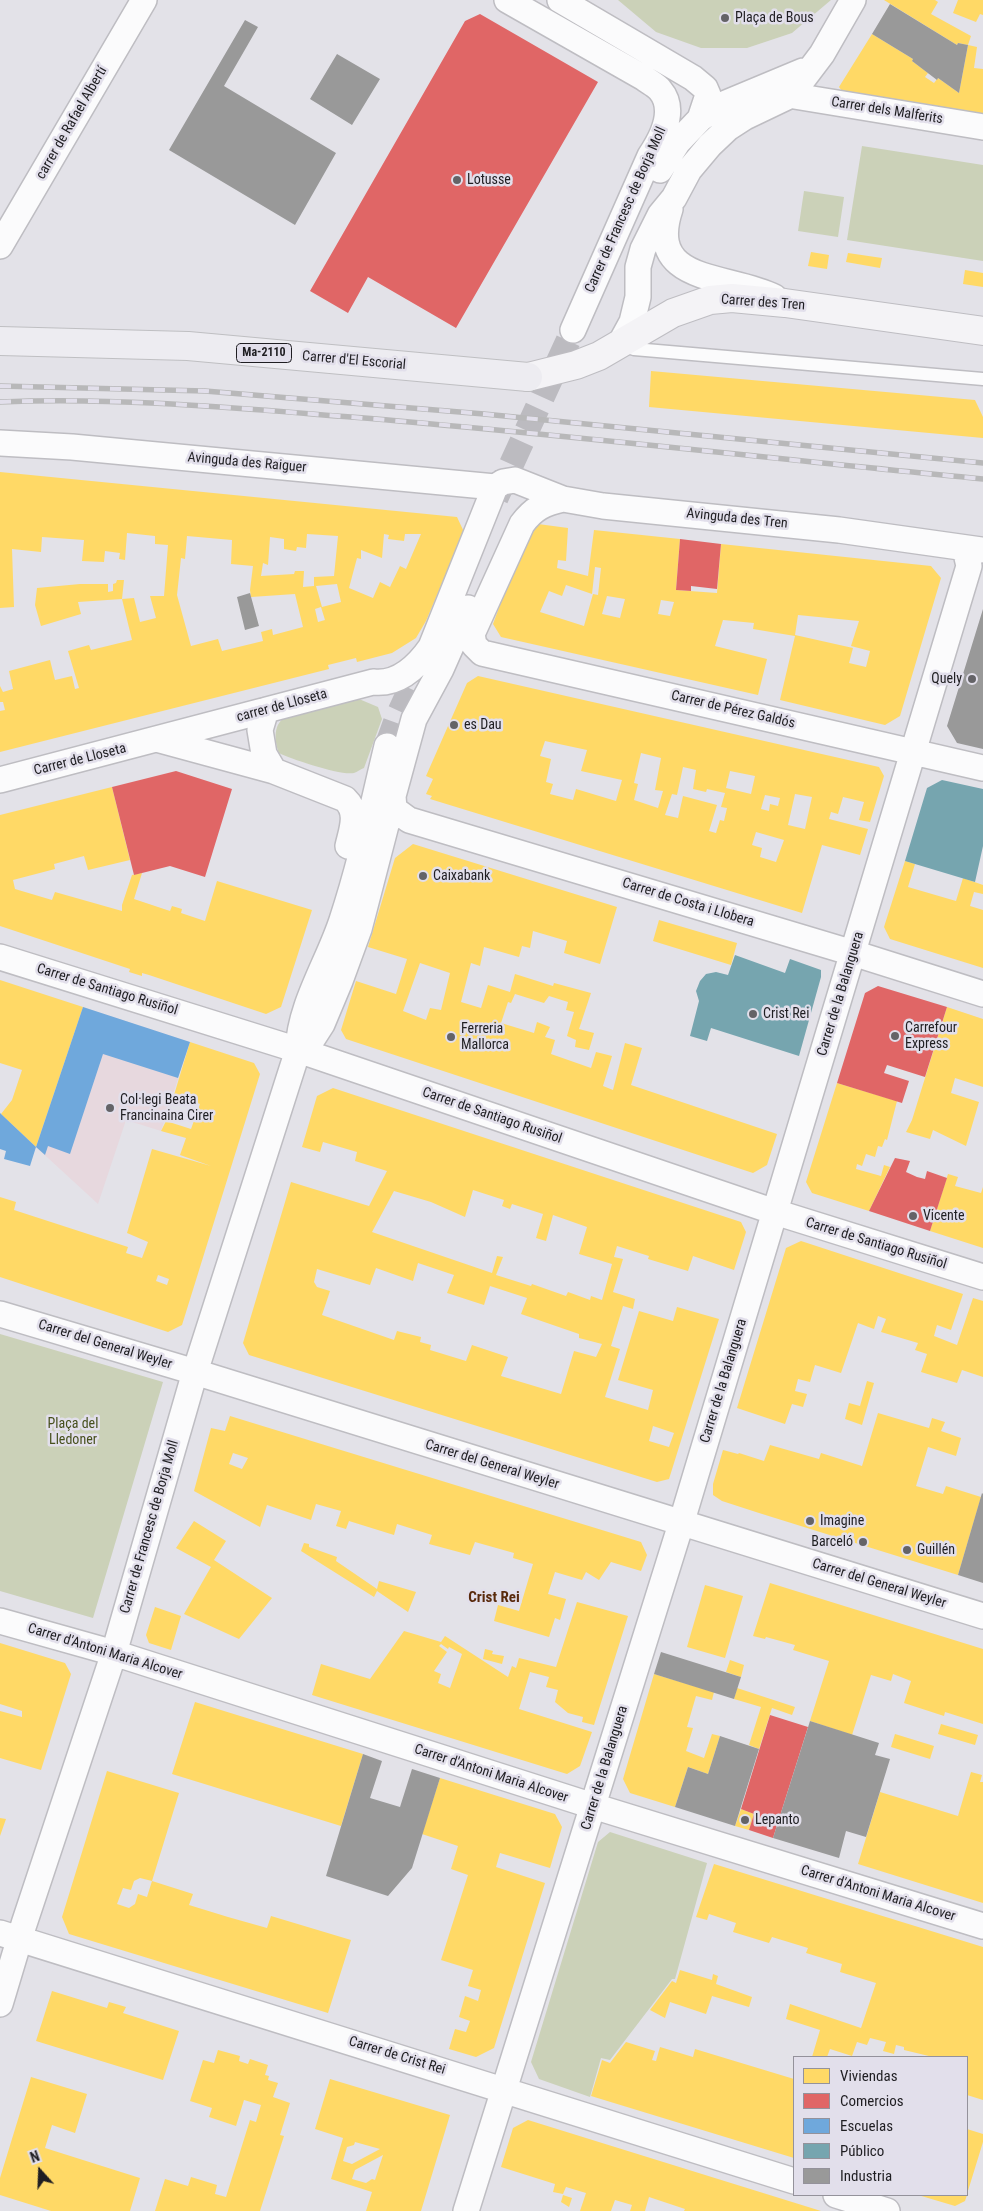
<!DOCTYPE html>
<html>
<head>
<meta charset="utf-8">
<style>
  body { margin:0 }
  #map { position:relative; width:983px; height:2211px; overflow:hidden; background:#e3e2e8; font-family:"Roboto Condensed",sans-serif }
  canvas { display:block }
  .legend { position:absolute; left:793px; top:2056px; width:175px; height:140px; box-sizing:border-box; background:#e2dfeb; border:1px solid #94929b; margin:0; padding:6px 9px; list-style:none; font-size:15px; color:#1f1e22 }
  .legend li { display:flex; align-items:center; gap:10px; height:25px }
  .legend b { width:25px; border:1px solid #94929b }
  .north { position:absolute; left:15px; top:2146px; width:50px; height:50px; -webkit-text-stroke:4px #e2dfeb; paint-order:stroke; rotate:340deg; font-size:14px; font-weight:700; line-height:20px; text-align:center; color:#1f1e22 }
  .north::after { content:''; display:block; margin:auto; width:18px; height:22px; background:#1f1e22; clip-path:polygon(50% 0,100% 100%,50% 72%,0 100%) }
</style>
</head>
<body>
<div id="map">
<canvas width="983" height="2211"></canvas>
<ul class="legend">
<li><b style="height:14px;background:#ffd966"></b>Viviendas</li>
<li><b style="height:14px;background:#e06666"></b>Comercios</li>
<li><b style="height:14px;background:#6fa8dc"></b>Escuelas</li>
<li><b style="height:14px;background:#76a5af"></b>Público</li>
<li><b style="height:14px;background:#999"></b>Industria</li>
</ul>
<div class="north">N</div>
</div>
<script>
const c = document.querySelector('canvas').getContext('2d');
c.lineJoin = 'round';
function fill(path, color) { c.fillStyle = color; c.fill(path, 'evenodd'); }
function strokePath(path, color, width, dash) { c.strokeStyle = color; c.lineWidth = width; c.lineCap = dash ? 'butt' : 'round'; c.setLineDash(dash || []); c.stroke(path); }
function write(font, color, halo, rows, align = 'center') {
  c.font = font + ' "Roboto Condensed",sans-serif'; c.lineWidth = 5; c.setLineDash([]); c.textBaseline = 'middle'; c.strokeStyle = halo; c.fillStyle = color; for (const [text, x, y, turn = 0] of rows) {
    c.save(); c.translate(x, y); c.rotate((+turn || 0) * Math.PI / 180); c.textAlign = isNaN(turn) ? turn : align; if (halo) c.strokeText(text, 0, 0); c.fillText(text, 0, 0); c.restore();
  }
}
fill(new Path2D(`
  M83 1007 190 1042 161 1131 126 1120 98 1204 36 1147Z`), '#e7d8de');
fill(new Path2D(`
  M618 0H831L792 33 747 48H701L656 32Z
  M862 146 983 165V261L847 240Z
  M804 191 844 197 838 237 798 231Z
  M359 699 378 707 382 719 364 768C361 769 357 772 354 773 341 776 291 759 279 753 274 740 273 723 287 716Z
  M0 1334 163 1382 93 1618 0 1591Z
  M610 1832 707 1863 675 1979H672L610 2060 601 2058 590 2097 539 2079 531 2062 598 1842Z`), '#cbd1b8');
fill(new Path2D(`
  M884 0H935L938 2 931 14 971 36 968 45 958 43 957 45Z
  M958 0H983V15L980 14 976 22 953 13Z
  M872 34 913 59 912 61 928 73 925 77 934 83 938 78 959 93 968 45 977 47 974 68 983 69V114L842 91 839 87Z
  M811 252 829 255 827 269 808 266Z
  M848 253 882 258 880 268 846 262Z
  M965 270 983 273V287L963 284Z
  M651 371 975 400 983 417V438L649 407Z
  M0 472 457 517 464 532 426 621 416 638 392 653 357 662 356 658 328 665 329 669 0 752V711L5 710 3 702H0V686L3 692 13 689 9 671 50 660 55 680 72 676 75 689 79 688 68 651 89 645 91 650 132 640 122 599 134 598 140 622 156 618 150 596H164L168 545 155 544V536L127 533 125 560 119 559 120 553 105 551 104 562 82 561 84 540 42 537 41 552 12 549 14 607 0 608ZM307 534 338 536 334 576 314 577V586L303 587 304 571H295L294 574 261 576 263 563 268 565 270 537 284 539V549L296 551 297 547 306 548ZM384 534 389 535 388 539 404 541 405 534H421L406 569 400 566 390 587 380 582 373 598 349 588 357 558 361 559V550L382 558ZM187 536 232 540 231 564 253 566 250 590 251 597 295 594 303 627 273 635 272 629 261 632 263 641 222 651 218 639 191 646 177 595 181 558 185 559ZM337 584 341 602 322 607 316 586ZM321 607 325 620 318 622 315 609Z
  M538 524 568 528 566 561 558 560 557 568 588 576 594 530 680 539 676 590 717 593 721 544 931 566 941 578 900 716 885 725 780 700 795 636 753 629 754 623 723 620 715 646 767 659 758 695 501 637 493 624 528 528ZM595 567 601 568 598 595 593 594 584 626 540 612 549 591 562 596 566 585 592 594ZM607 596 625 599 620 618 602 614ZM661 600 674 602 670 616 658 614ZM798 615 859 621 851 646 870 651 866 667 849 663 853 648 795 635Z
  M117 580H124L122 599 78 602 81 614 41 626 35 605 37 588 80 584H108V592L113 591V584L116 583Z
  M478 676 879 767 884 776 870 822 859 820 864 802 843 797 838 814 831 812 829 819 868 829 860 855 822 845 802 913 430 799 432 796 426 794 433 779 426 776 467 683ZM545 741 587 750 581 771 622 780 616 801 576 789 573 800 550 794 553 784 546 782 551 759 540 756ZM641 753 661 758 655 790 663 791 658 808 634 800 638 784 634 783ZM683 767 696 770 693 789 706 792 707 789 725 793 721 807 727 808 724 821 720 820 716 833 709 831 717 805 683 796 678 818 665 815 672 794 677 795ZM730 771 755 776 751 794 726 788ZM795 794 812 797 805 829 788 825ZM765 795 780 798 778 806 770 804 769 811 761 809ZM756 832 784 840 776 862 760 857 762 848 752 845Z
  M112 787 130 860 88 870 84 856 54 864 55 869 13 880 15 889 52 900 55 892 122 911V905L132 875 142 873 134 899 170 911 172 906 182 909 181 913 205 921 217 881 312 910 281 1007 266 1014 149 975 142 973V976L129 972 130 969 0 926V815Z
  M413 844 617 907 600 964 564 953 567 941 533 931 530 948 522 946 519 957 484 947 480 966 471 963 461 1002 481 1008 488 985 510 992 515 974 553 986 554 983 591 993 579 1029 594 1033 589 1050 575 1047 576 1040 567 1036 574 1012 566 1010 568 1002 549 996 544 1003 515 994 511 1003 508 1002 501 1023 534 1033 537 1022 550 1027 545 1037 555 1040 551 1054 591 1068 596 1052 612 1056 603 1086 613 1090 625 1043 642 1048 631 1085 777 1134 767 1165 753 1173 346 1039 341 1030 356 981 396 994 407 959 368 947 395 858ZM420 963 450 973 441 1010 430 1008 426 1020 403 1011Z
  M905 861 915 864 908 887 956 901 963 878 983 885V894L974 892 970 906 983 910V968L890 939 884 927Z
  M659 920 737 943 731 965 653 941Z
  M0 980 83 1007 36 1147 1 1114 12 1100 22 1070 0 1063Z
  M947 1007 983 1019V1087L955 1078 951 1093 979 1102 966 1146 933 1130 930 1139 906 1132 912 1120Z
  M190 1042 254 1063 260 1074 182 1325 168 1332 0 1277V1197L16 1202 14 1210 128 1247 126 1253 142 1258 148 1242 127 1233 152 1149 211 1166 180 1155 186 1138 161 1131 166 1121 191 1129 200 1104 174 1095ZM158 1275 169 1279 167 1285 156 1281Z
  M837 1083 897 1101 887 1140 885 1139 882 1147 878 1146 875 1157 866 1154 862 1166 857 1164 856 1169 881 1176 884 1165 890 1167 869 1211 812 1193 806 1182Z
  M333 1088 741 1222 746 1232 734 1270 693 1256 688 1271 648 1259 649 1256 617 1246 614 1257 623 1259 613 1292 635 1299 633 1309 623 1306 611 1346 620 1349 605 1397 648 1410 653 1390 618 1380 639 1311 673 1321 677 1307 719 1319 669 1479 657 1482 249 1355 243 1343 291 1182 369 1206 387 1171 355 1161 357 1152 323 1142 320 1152 302 1147 317 1096ZM473 1190 504 1200 502 1206 510 1209 512 1204 543 1214 536 1238 546 1241 553 1215 587 1227 579 1254 612 1264 602 1300 591 1296 590 1300 568 1292 566 1296 532 1284 531 1286 496 1275 503 1257 497 1256 492 1273 372 1232 394 1191 431 1202 465 1217ZM418 1263 454 1275 447 1293 484 1305 490 1286 527 1298 521 1314 579 1334V1338L602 1344 596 1357 574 1351 561 1394 501 1376 508 1357 472 1345 466 1361 430 1350 431 1345 420 1342 421 1337 397 1331 394 1340 322 1315 330 1291 317 1287 314 1282 317 1269 370 1285 376 1268 413 1281ZM653 1426 674 1433 669 1447 649 1441Z
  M948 1174 958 1177 955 1186 981 1193 983 1187V1248L930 1231Z
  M801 1241 963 1294 951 1330 937 1325 934 1336 957 1345 973 1298 983 1301V1377L962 1370 957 1383 921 1372 927 1354 915 1350 918 1343 881 1332 886 1319 878 1316 874 1329 858 1323 841 1373 815 1365 810 1382 798 1379 795 1391 807 1394 803 1407 792 1404 785 1424 737 1408 786 1248Z
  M867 1381 874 1383 862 1425 845 1419 849 1403 860 1406Z
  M878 1413 929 1428 932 1418 945 1422 941 1431 961 1438 956 1456 928 1447 916 1486 943 1494 946 1486 981 1497 958 1575 759 1513 722 1501 713 1495V1484L723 1450 738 1454 739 1453 764 1461 770 1445 819 1459 821 1453 862 1466Z
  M230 1416 641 1542 647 1555 641 1571 611 1562 599 1580 586 1572 582 1580 555 1572 548 1594 566 1599 560 1620 555 1618 549 1637 494 1621 498 1605 519 1611 533 1564 513 1558 514 1553 475 1542 470 1555 429 1544 432 1535 397 1524 394 1535 349 1521 346 1529 336 1526 341 1511 316 1504 311 1520 267 1505 260 1527 194 1491 211 1428 225 1431ZM233 1453 248 1458 242 1469 229 1464Z
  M194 1521 226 1541 214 1560 272 1598 239 1639 184 1614 211 1567 176 1548Z
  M304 1543 309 1544V1547L337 1557 336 1561 377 1589 379 1581 416 1592 408 1612 377 1591 374 1597 301 1551Z
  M770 1583 983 1649V1724L945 1712 944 1716 904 1703 911 1681 893 1674 891 1681 871 1675 852 1735 810 1721 829 1661 793 1650 795 1645 766 1637 765 1639 753 1636Z
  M705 1585 743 1596 725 1658 687 1647Z
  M577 1602 628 1616 594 1725 582 1722 583 1717 568 1713 555 1702 558 1690 546 1687 549 1677 530 1672 519 1709 592 1732 580 1766 567 1774 312 1695 321 1664 370 1679 404 1631 441 1642 445 1636 508 1677 512 1666 516 1668 519 1658 556 1667ZM441 1644 448 1649 449 1647 462 1654 450 1688 438 1683 441 1674 434 1671 447 1652 439 1646Z
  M155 1607 181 1616 171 1650 149 1643 146 1635Z
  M0 1643 65 1663 71 1674 41 1770 0 1758V1711L22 1717V1711L0 1704Z
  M485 1649 493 1651 492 1654 504 1656 502 1664 483 1659Z
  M730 1660 744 1665 741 1677 726 1672Z
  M654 1674 714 1692 712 1700 696 1696 687 1727 693 1728 686 1751 704 1758 712 1734 720 1736 708 1774 688 1767 675 1807 630 1793 623 1779Z
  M737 1688 795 1707 792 1715 772 1708 759 1749 749 1745 761 1707 734 1699Z
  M195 1702 363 1754 341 1826 172 1774Z
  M941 1724 978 1735 975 1745 938 1734Z
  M895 1734 934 1746 930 1759 891 1747Z
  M107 1771 179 1793 152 1881 193 1894 189 1905 228 1917 267 1928 271 1916 351 1940 328 2013 69 1934 62 1917ZM140 1878 152 1881 147 1897 138 1894 135 1904 129 1908 117 1904 123 1888 131 1890 134 1881Z
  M971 1772 982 1775 980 1782H983V1903L858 1864 880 1792 958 1816Z
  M440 1778 555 1814 562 1827 550 1868 500 1853 496 1867 545 1883 494 2048 476 2057 449 2049 455 2029 466 2032 470 2021 459 2017 465 1996 478 2001 481 1990 468 1986 473 1970 441 1960 468 1875 451 1869 458 1846 422 1834Z
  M741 1809 754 1814 749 1830 735 1826Z
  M0 1818 6 1819 0 1836Z
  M714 1864 983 1947V2100L967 2095V2057H933L904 2050V2047L896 2045 894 2054 883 2051 886 2042 870 2038 867 2045 857 2042 852 2056 830 2049 827 2057H812L820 2030 786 2019 790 2004 861 2028 876 1983 840 1972 842 1964 806 1953 808 1948 772 1937 769 1943 733 1932 736 1923 709 1914 707 1920 696 1917Z
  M680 1970 712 1980 713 1974 718 1976 716 1984 752 1997 749 2007 712 1996 706 2014 670 2002 665 2018 650 2010 672 1981 676 1983Z
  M52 1991 107 2008 109 2002 126 2007 123 2013 179 2031 163 2080 36 2041Z
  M626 2042 655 2051 652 2060 656 2061 660 2047 693 2057 695 2049 794 2079V2158L591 2096 602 2060 610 2063Z
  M218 2050 240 2056 239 2061 248 2064 250 2059 268 2065 265 2075 269 2076 268 2080 278 2083 273 2097 290 2103 280 2135 284 2136 260 2211H155L165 2179 188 2186 191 2177 217 2185 215 2194 226 2197 250 2120 256 2122 261 2105 244 2100 236 2126 209 2117 212 2108 190 2101 203 2060 214 2063Z
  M31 2077 87 2094 75 2133 52 2125 45 2148 140 2178 130 2211H51L0 2195V2178Z
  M330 2079 450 2115 421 2211H366L372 2192 331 2179 343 2138 315 2129ZM355 2142 380 2149 352 2164 343 2161 347 2147 354 2145ZM383 2155 375 2180 372 2179 366 2183 352 2179 355 2170Z
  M528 2120 805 2206 821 2211H684L685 2209 649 2197 645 2211H630L632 2205 615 2200 611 2211H580L586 2193 566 2187 563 2194 553 2192 555 2184 501 2167 513 2128Z
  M967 2129 983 2134V2142L967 2194Z
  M563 2195 572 2198 569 2207 561 2202Z
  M918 2195H967L965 2201 955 2206Z`), '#ffd966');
fill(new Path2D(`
  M480 14 598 82 456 328 368 277 348 313 310 291 465 21Z
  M680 539 721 544 717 589 691 586V591L676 590Z
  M176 771 232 789 205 877 170 866 134 875 112 787Z
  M878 986 947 1007 925 1077 887 1065 884 1073 909 1081 902 1103 837 1083 865 993Z
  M895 1158 910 1161 906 1172 917 1177 925 1179 927 1171 947 1178 930 1231 869 1211Z
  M770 1715 808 1727 773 1838 749 1830 754 1814 741 1809Z`), '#e06666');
fill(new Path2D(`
  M83 1007 190 1042 178 1078 103 1054 70 1154 48 1146 45 1155 36 1147 30 1166 4 1159 6 1151 0 1149V1113L36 1147Z`), '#6fa8dc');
fill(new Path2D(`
  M942 780 983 789V846L975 882 905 861 927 788Z
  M735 955 785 973 790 959 821 970V977L799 1056 711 1028 707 1041 690 1036 699 1001 696 991 700 981 706 974 716 972 728 975Z`), '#76a5af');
fill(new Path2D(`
  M890 4 957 45 958 43 968 45 959 93 938 78 937 80 912 61 913 59 872 34Z
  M245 20 258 27 224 86 336 153 295 225 169 150Z
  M337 54 380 79 352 125 310 99Z
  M250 593 259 626 245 630 237 597Z
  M983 609V749L957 743 947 726Z
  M982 1493 983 1494V1583L958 1575Z
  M661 1652 741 1677 734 1699 654 1674Z
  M810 1721 879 1743 875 1755 890 1759 866 1837 846 1831 839 1858 773 1838Z
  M720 1736 759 1749 735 1826 675 1807 688 1767 708 1774Z
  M363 1754 382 1761 370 1798 400 1807 412 1769 440 1778 412 1868 388 1896 326 1876Z`), '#999');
strokePath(new Path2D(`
  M496 498 573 330
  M387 746 397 718 428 651`), '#bcbbc0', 25, [25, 12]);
const service = new Path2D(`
  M622 345 634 349 983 379`);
const minor = new Path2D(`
  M507 0 644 78C649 82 656 85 660 90 677 110 662 138 650 156L573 330
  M560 0 693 78 705 88 708 95 700 119
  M776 93 983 127
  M660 170 678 142 700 119 719 106 803 71
  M670 209C645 285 729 274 774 297
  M0 246 144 0
  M620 344 632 322 638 297V267L643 249 660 215 674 198 689 170 710 145 728 128 745 117 791 95 822 54 853 0
  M0 443 72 447 495 487
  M495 487 503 482 515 480 563 499 603 506 839 530 981 550
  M563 499C544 503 533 509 522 524L472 634 474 645 482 653 983 768
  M266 710 260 730 264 754 274 771
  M160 740 274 771 345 799C359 812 352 829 348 846
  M0 780 373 682C398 685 417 667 431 647L495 487
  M394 809 409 820 853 953 983 994
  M0 957 298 1050 775 1212 983 1277
  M298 1050 313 1038 322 1024 340 981 359 929 386 825 394 809 393 796 414 719 441 669 468 608
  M0 1314 195 1372 983 1616
  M0 1621 114 1653 593 1806 983 1926
  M0 1933 794 2181
  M0 2004 24 1924 114 1653 195 1372 298 1050C300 1004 328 963 342 920 361 863 373 804 387 746
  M836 2195 887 2211
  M466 2211 681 1524 969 566 965 549`);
const secondary = new Path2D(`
  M528 377 576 365 599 356 673 313 710 300 732 298 785 303 983 331`);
const primary = new Path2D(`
  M0 341 188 346 528 377`);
strokePath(service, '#bebdc2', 15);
strokePath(minor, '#bebdc2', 28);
strokePath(secondary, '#bebdc2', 30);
strokePath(primary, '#bfbfc2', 30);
strokePath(service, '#fbfbfc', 12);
strokePath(minor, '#fbfbfc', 25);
strokePath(secondary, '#f4f3f6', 28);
strokePath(primary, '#edecf1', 28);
const rail = new Path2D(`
  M0 386 205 391 484 414 983 463
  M0 402C117 397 235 408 351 417 562 434 772 459 983 479`);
strokePath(rail, '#b8b8b9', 5.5);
strokePath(rail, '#e2dfeb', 4, [11]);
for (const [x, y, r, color] of [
  [725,18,5,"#646367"],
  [457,180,5,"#646367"],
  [972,679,5,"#646367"],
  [454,725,5,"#646367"],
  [423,876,5,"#646367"],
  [753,1014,5,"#646367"],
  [895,1036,5,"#646367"],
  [451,1037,5,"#646367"],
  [110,1108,5,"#646367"],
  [913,1216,5,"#646367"],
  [810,1521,5,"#646367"],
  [863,1542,5,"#646367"],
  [907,1550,5,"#646367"],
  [745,1820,5,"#646367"]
]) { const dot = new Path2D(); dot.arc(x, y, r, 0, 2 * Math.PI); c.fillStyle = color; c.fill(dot); strokePath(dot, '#e2dfeb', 2); }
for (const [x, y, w] of [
  [264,353,55]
]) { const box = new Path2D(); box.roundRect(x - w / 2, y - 9.5, w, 19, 4); c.fillStyle = '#e2dfeb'; c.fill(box); strokePath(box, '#1f1e22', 1); }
write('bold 12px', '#1f1e22', null, [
  ["Ma-2110",264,353]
]);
write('14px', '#1f1e22', '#e2dfeb', [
  ["Plaça de Bous",735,18],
  ["Lotusse",467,180],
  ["Quely",962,679,"right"],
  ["es Dau",464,725],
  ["Caixabank",433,876],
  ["Crist Rei",763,1014],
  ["Carrefour",905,1028],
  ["Express",905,1044],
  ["Ferreria",461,1029],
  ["Mallorca",461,1045],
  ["Col·legi Beata",120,1100],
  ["Francinaina Cirer",120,1116],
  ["Vicente",923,1216],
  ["Imagine",820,1521],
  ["Barceló",853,1542,"right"],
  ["Guillén",917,1550],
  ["Lepanto",755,1820]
], 'left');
write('14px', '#1f1e22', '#e2dfeb', [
  ["Carrer dels Malferits",887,111,9],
  ["carrer de Rafael Albertí",72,123,-60],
  ["Carrer de Francesc de Borja Moll",626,210,-66],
  ["Carrer des Tren",763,303,4],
  ["Carrer d'El Escorial",354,361,5],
  ["Avinguda des Raiguer",247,463,5],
  ["Avinguda des Tren",737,519,6],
  ["carrer de Lloseta",282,706,-15],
  ["Carrer de Pérez Galdós",733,710,13],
  ["Carrer de Lloseta",80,760,-14],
  ["Carrer de Costa i Llobera",688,903,17],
  ["Carrer de Santiago Rusiñol",107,990,17],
  ["Carrer de la Balanguera",841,994,-73],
  ["Carrer de Santiago Rusiñol",492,1116,19],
  ["Carrer de Santiago Rusiñol",876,1244,17],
  ["Carrer del General Weyler",105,1345,17],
  ["Carrer de la Balanguera",724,1381,-73],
  ["Carrer del General Weyler",492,1465,17],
  ["Carrer de Francesc de Borja Moll",150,1527,-74],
  ["Carrer del General Weyler",879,1584,17],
  ["Carrer d'Antoni Maria Alcover",105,1652,17],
  ["Carrer de la Balanguera",605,1768,-73],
  ["Carrer d'Antoni Maria Alcover",491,1774,18],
  ["Carrer d'Antoni Maria Alcover",878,1894,17],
  ["Carrer de Crist Rei",397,2056,17]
]);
write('14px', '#47501d', '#e2dfeb', [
  ["Plaça del",73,1424],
  ["Lledoner",73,1440]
]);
write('bold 15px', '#592a0c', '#e2dfeb', [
  ["Crist Rei",494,1598]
]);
</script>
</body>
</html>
